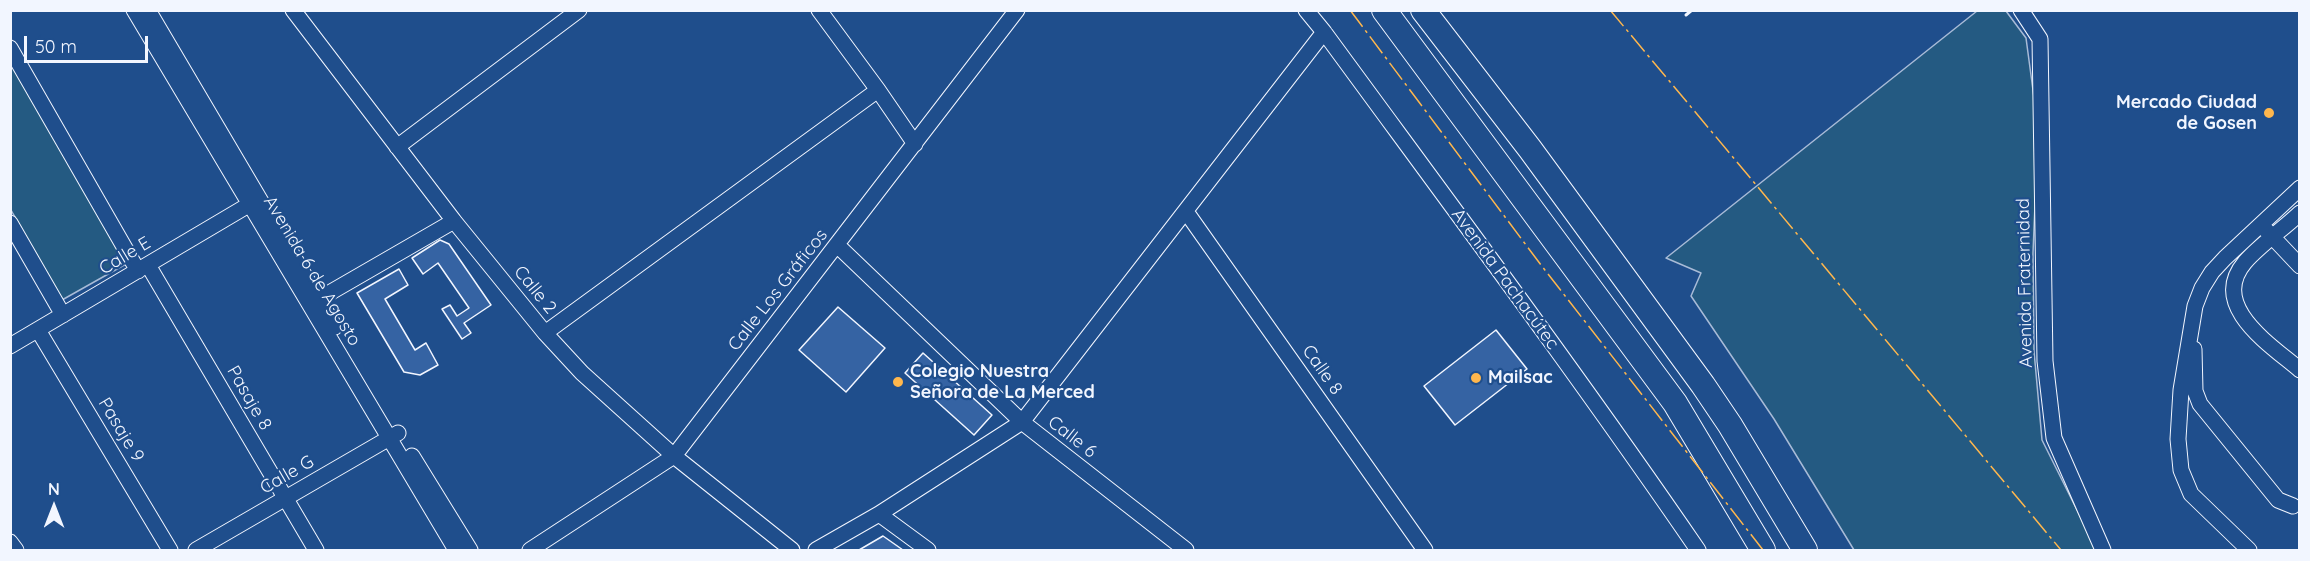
<!DOCTYPE html>
<html>
<head>
<meta charset="utf-8">
<style>
  body { margin:0 }
  #map { position:relative; width:2310px; height:561px; overflow:hidden; background:#1f4e8c; font-family:Quicksand,sans-serif }
  canvas { display:block }
  .frame { position:absolute; inset:0; border:12px solid #f2f6ff; pointer-events:none }
  .north { position:absolute; left:24px; top:477px; width:60px; height:60px; -webkit-text-stroke:4px #1f4e8c; paint-order:stroke; rotate:0deg; font-size:16px; font-weight:700; line-height:24px; text-align:center; color:#f2f6ff }
  .north::after { content:''; display:block; margin:auto; width:21px; height:27px; background:#f2f6ff; clip-path:polygon(50% 0,100% 100%,50% 72%,0 100%) }
  .scale { position:absolute; left:24px; top:36px; width:124px; height:27px; box-sizing:border-box; border:3px solid #f2f6ff; border-top:0; padding-left:8px; font-size:18px; line-height:21px; white-space:nowrap; color:#f2f6ff; -webkit-text-stroke:4px #1f4e8c; paint-order:stroke }
</style>
</head>
<body>
<div id="map">
<canvas width="2310" height="561"></canvas>
<div class="frame"></div>
<div class="north">N</div>
<div class="scale">50 m</div>
</div>
<script>
const c = document.querySelector('canvas').getContext('2d');
c.lineJoin = 'round';
function fill(path, color) { c.fillStyle = color; c.fill(path, 'evenodd'); }
function strokePath(path, color, width, dash) { c.strokeStyle = color; c.lineWidth = width; c.lineCap = dash ? 'butt' : 'round'; c.setLineDash(dash || []); c.stroke(path); }
function write(font, color, halo, rows, align = 'center') {
  c.font = font + ' Quicksand,sans-serif'; c.lineWidth = 4.5; c.setLineDash([]); c.textBaseline = 'middle'; c.strokeStyle = halo; c.fillStyle = color; for (const [text, x, y, turn = 0] of rows) {
    c.save(); c.translate(x, y); c.rotate((+turn || 0) * Math.PI / 180); c.textAlign = isNaN(turn) ? turn : align; if (halo) c.strokeText(text, 0, 0); c.fillText(text, 0, 0); c.restore();
  }
}
const green = new Path2D(`
  M1977 11H2006L2026 38 2035 105 2036 181 2033 253 2034 351 2042 440 2097 550H1854L1774 419 1691 296 1701 273 1666 258Z
  M11 59 126 264 62 300 11 210Z`);
fill(green, '#245a82');
strokePath(green, '#a8bbd7', 1.5);
const building = new Path2D(`
  M440 240 449 244 491 305 464 323 471 333 462 339 442 309 450 305 457 316 469 308 438 263 423 274 412 258Z
  M399 269 408 285 385 299 415 350 426 343 438 365 420 375 404 372 357 293Z
  M838 307 885 348 846 392 799 350Z
  M1496 330 1527 369 1455 425 1424 386Z
  M923 353 992 415 974 435 905 373Z
  M883 536 903 550H859Z`);
fill(building, '#3563a3');
strokePath(building, '#f2f6ff', 1.5);
const street = new Path2D(`
  M134 10 456 550
  M148 10 335 327
  M293 10 454 221 545 333 582 373 674 456 792 550
  M819 10 878 90 915 144
  M1306 10 1324 32C1450 204 1578 375 1698 550
  M2021 10 2040 39 2045 361 2054 438 2103 550
  M10 48 138 271
  M397 147 579 10
  M1187 213 1425 550
  M2300 213C2282 230 2261 244 2245 262 2208 306 2271 345 2300 370
  M10 223 63 315
  M2266 230 2300 266
  M837 245 1022 422 1186 550
  M148 265 316 550
  M312 303 454 221
  M38 330 170 550
  M545 333 878 90
  M10 346 257 200
  M2194 349 2195 391 2200 404 2278 500 2293 506
  M412 456 470 550
  M879 514 928 550
  M10 542 16 550
  M196 550 398 433
  M530 550 674 456 1017 10
  M816 550 879 514 1022 422 1324 32
  M2249 550 2191 494 2181 470 2178 439 2181 390 2195 306 2202 288 2212 272 2225 258 2300 188`);
const primary = new Path2D(`
  M1384 10 1675 403 1763 550
  M1423 10 1530 149 1703 385 1730 425 1805 550`);
strokePath(street, '#f2f6ff', 17);
strokePath(primary, '#f2f6ff', 26);
strokePath(street, '#1f4e8c', 15);
strokePath(primary, '#1f4e8c', 24);
strokePath(new Path2D(`
  M1686 15 1692 10`), '#f2f6ff', 3);
strokePath(new Path2D(`
  M1350 10 1541 265 1763 550
  M1610 10 2061 550`), '#ffb74d', 1.5, [21, 4.5, 3, 4.5]);
for (const [x, y, r, color] of [
  [2269,113,6,"#ffb74d"],
  [1476,378,6,"#ffb74d"],
  [898,382,6,"#ffb74d"]
]) { const dot = new Path2D(); dot.arc(x, y, r, 0, 2 * Math.PI); c.fillStyle = color; c.fill(dot); strokePath(dot, '#1f4e8c', 2); }
write('bold 18px', '#f2f6ff', '#1f4e8c', [
  ["Mercado Ciudad",2257,103,"right"],
  ["de Gosen",2257,124,"right"],
  ["Colegio Nuestra",910,372],
  ["Señora de La Merced",910,393],
  ["Mailsac",1488,378]
], 'left');
write('18px', '#f2f6ff', '#1f4e8c', [
  ["Calle E",125,256,-31],
  ["Avenida 6 de Agosto",312,271,59],
  ["Avenida Pachacútec",1505,279,54],
  ["Avenida Fraternidad",2025,283,-91],
  ["Calle 2",535,290,51],
  ["Calle Los Gráficos",778,290,-52],
  ["Calle 8",1322,370,55],
  ["Pasaje 8",249,398,60],
  ["Pasaje 9",121,430,59],
  ["Calle 6",1072,437,38],
  ["Calle G",287,475,-30]
]);
</script>
</body>
</html>
